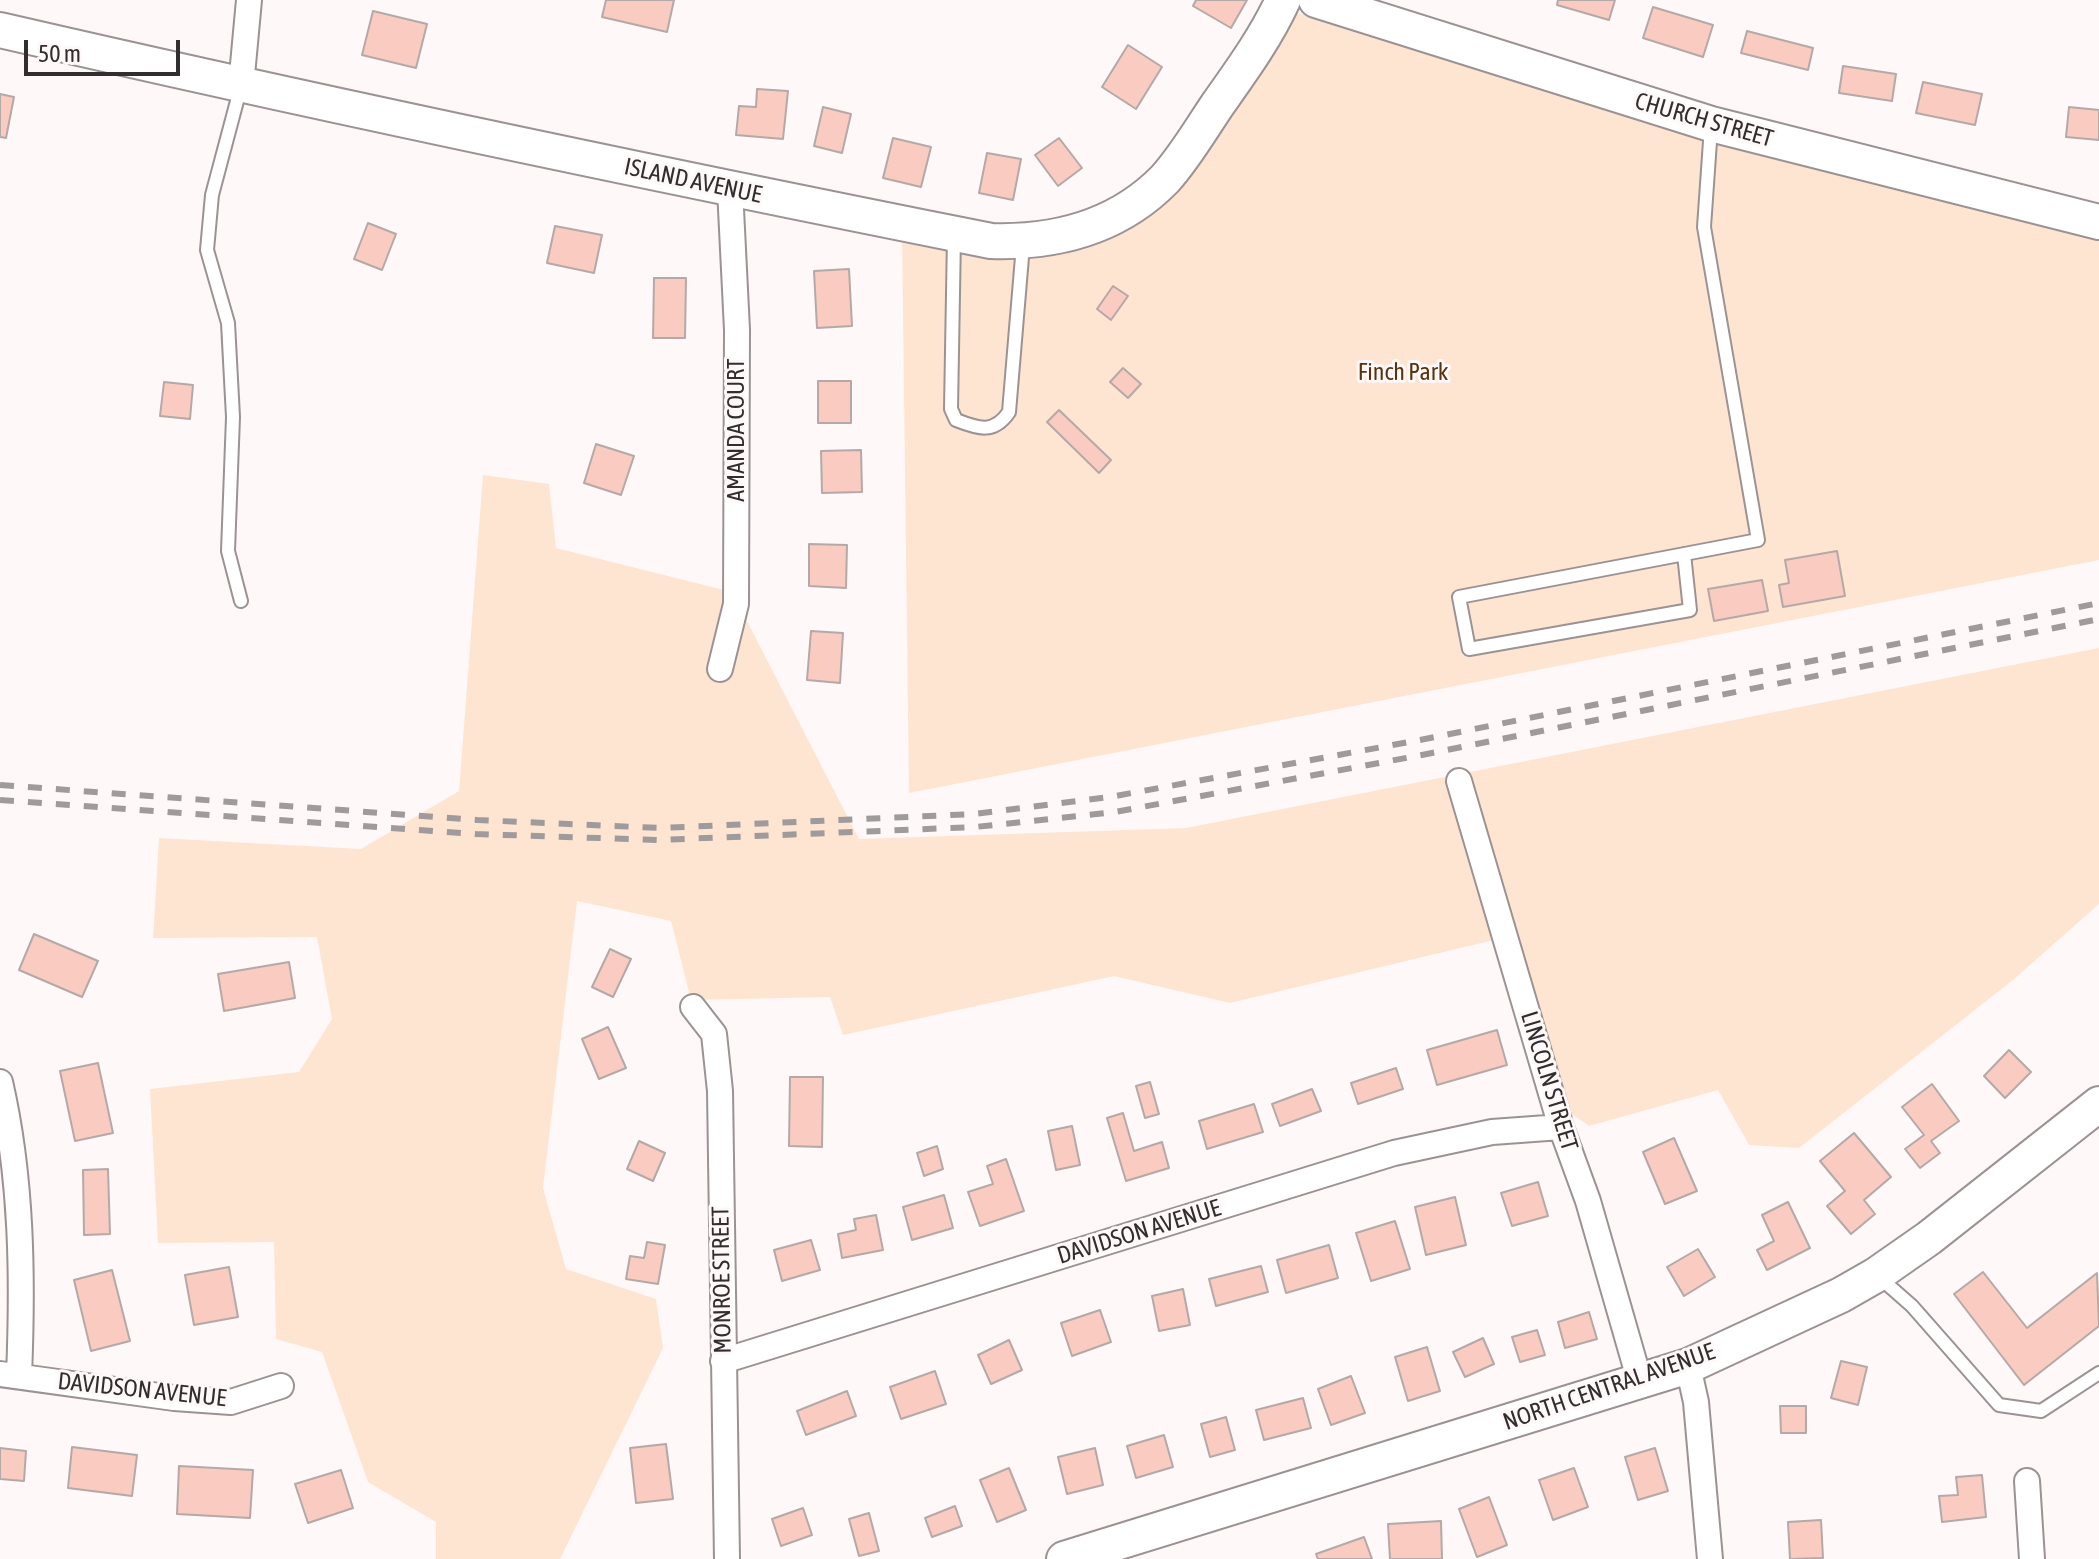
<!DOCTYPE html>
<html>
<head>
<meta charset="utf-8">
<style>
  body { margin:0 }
  #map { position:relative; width:2099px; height:1559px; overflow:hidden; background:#fef8f9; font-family:"Asap Condensed",sans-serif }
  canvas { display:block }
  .scale { position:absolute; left:24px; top:40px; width:156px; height:36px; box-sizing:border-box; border:4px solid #322e2f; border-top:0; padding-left:10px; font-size:24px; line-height:28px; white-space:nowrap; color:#322e2f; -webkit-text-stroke:6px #fef8f9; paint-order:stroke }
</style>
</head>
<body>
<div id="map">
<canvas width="2099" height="1559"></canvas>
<div class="scale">50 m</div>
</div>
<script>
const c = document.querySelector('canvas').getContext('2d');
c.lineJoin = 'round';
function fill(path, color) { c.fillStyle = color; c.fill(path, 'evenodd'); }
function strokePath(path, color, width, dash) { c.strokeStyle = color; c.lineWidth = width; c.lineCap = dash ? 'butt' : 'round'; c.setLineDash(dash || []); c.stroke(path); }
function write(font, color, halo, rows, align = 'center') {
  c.font = font + ' "Asap Condensed",sans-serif'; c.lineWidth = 6; c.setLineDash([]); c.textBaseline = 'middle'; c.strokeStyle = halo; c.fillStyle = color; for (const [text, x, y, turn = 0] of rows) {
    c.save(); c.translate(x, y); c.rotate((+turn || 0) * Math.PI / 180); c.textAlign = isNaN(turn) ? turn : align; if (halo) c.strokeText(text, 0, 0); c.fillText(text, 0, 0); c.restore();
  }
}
fill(new Path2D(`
  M1283 9 2099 228V560L909 793 902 231 999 243 1132 202Z
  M483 475 549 484 556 548 732 592 859 839 1186 828 2099 648V904L2013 980 1799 1148 1749 1145 1718 1090 1589 1126 1547 1097 1498 939 1230 1003 1114 976 843 1035 830 997 691 1000 671 921 577 901 543 1188 566 1269 656 1299 663 1348 560 1559H436V1522L368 1482 322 1352 276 1339 274 1242 158 1243 150 1089 299 1072 332 1019 317 937 153 938 159 838 361 849 459 791Z`), '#fee5d2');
const building = new Path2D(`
  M606 0H674L667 32 602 17Z
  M1196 0H1247L1231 28 1193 6Z
  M1558 0H1615L1609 20 1557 5Z
  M1653 7 1713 25 1703 57 1643 38Z
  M373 11 427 24 416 68 362 55Z
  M1747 31 1813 48 1808 70 1741 53Z
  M1128 45 1162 67 1136 109 1102 87Z
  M1843 66 1896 74 1892 101 1839 93Z
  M1923 82 1982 94 1975 125 1916 113Z
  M757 89 788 91 783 139 736 135 739 106 756 107Z
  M0 94 14 97 6 138 0 137Z
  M823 107 851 114 842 153 814 146Z
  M2069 107 2099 110V140L2066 137Z
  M893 138 931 147 921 187 883 178Z
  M1059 138 1082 168 1058 186 1035 155Z
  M987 153 1021 159 1013 200 979 193Z
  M368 223 396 234 382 270 354 259Z
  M555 226 602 235 594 273 547 263Z
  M849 269 852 326 817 328 814 271Z
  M654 278H686L685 338H653Z
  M1113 286 1128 296 1111 320 1097 309Z
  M1123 368 1141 384 1128 398 1110 382Z
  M818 381H851V423H818Z
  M164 382 193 385 190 419 160 416Z
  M1059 410 1111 460 1099 473 1047 422Z
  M596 444 634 456 621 495 584 483Z
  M861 450 862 492 822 493 821 451Z
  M809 544 847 545 846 588 809 586Z
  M1837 551 1845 596 1783 607 1779 585 1789 583 1785 560Z
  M1762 580 1768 611 1714 621 1708 589Z
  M811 631 843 633 840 683 807 680Z
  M34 934 98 961 82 997 19 970Z
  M610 949 631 959 613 997 592 987Z
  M289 962 295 998 224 1011 218 974Z
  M608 1027 626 1068 599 1079 582 1039Z
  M1497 1030 1507 1065 1437 1085 1427 1050Z
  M2009 1050 2031 1072 2005 1098 1984 1076Z
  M98 1063 113 1133 75 1141 60 1071Z
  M1396 1068 1403 1089 1358 1104 1351 1083Z
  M790 1077H823L822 1147 789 1146Z
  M1150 1082 1159 1114 1145 1118 1136 1086Z
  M1932 1084 1959 1121 1931 1141 1940 1153 1920 1168 1905 1149 1924 1135 1902 1107Z
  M1312 1089 1321 1111 1280 1126 1272 1104Z
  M1254 1104 1263 1132 1207 1149 1199 1121Z
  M1123 1113 1134 1151 1162 1142 1169 1168 1126 1181 1107 1118Z
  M1072 1126 1080 1165 1056 1170 1048 1131Z
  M1854 1133 1891 1177 1864 1200 1875 1214 1851 1234 1827 1206 1845 1191 1820 1161Z
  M1674 1138 1697 1191 1665 1204 1643 1152Z
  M639 1141 665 1153 653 1181 627 1169Z
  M937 1146 943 1169 924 1176 917 1153Z
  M1006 1159 1024 1211 980 1226 968 1192 993 1184 987 1166Z
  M108 1169 110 1234 84 1235 83 1170Z
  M1538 1182 1548 1216 1512 1226 1501 1193Z
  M944 1195 953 1228 912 1240 903 1207Z
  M1455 1197 1466 1245 1426 1255 1415 1207Z
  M1788 1202 1810 1248 1767 1270 1757 1250 1774 1241 1762 1215Z
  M876 1215 883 1250 842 1258 838 1234 856 1230 854 1219Z
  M1395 1221 1410 1269 1371 1281 1356 1233Z
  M811 1240 820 1270 782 1281 774 1250Z
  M647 1242 665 1245 658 1284 626 1279 630 1256 644 1258Z
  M1329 1245 1338 1278 1286 1293 1277 1260Z
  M1698 1249 1715 1277 1684 1296 1667 1267Z
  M1261 1266 1268 1292 1216 1306 1209 1279Z
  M229 1267 238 1317 194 1325 185 1275Z
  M112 1270 130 1341 91 1351 74 1280Z
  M1983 1272 2027 1328 2097 1273 2099 1326 2024 1385 1954 1294Z
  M1183 1289 1190 1325 1159 1331 1152 1296Z
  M1100 1310 1111 1342 1072 1356 1061 1323Z
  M1589 1312 1597 1339 1565 1348 1558 1322Z
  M1537 1330 1545 1355 1520 1362 1512 1337Z
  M1483 1338 1494 1364 1465 1377 1453 1352Z
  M1009 1340 1022 1370 991 1384 978 1355Z
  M1427 1347 1440 1391 1408 1401 1395 1357Z
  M1841 1361 1867 1367 1858 1405 1831 1398Z
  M935 1371 946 1404 901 1419 890 1387Z
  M1351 1376 1365 1413 1331 1425 1318 1389Z
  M847 1391 856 1416 806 1435 797 1411Z
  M1303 1398 1311 1428 1264 1440 1256 1410Z
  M1780 1406H1806V1433H1781Z
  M1226 1417 1235 1450 1210 1457 1201 1424Z
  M1164 1435 1173 1467 1136 1478 1127 1446Z
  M666 1444 673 1499 636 1503 630 1448Z
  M72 1447 137 1455 132 1496 68 1488Z
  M0 1448 26 1451 24 1481 0 1479Z
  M1095 1448 1103 1485 1067 1494 1058 1457Z
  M1655 1448 1668 1491 1638 1500 1625 1457Z
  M179 1466 253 1470 250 1518 177 1514Z
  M1009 1468 1026 1510 997 1522 980 1480Z
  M1574 1468 1588 1507 1553 1520 1539 1480Z
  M341 1470 353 1508 308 1523 295 1484Z
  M1982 1475 1986 1517 1942 1522 1939 1496 1958 1495 1956 1477Z
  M1489 1497 1507 1545 1477 1557 1459 1509Z
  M955 1506 962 1526 932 1537 925 1518Z
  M803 1508 812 1535 781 1546 772 1519Z
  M869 1513 879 1551 859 1556 849 1519Z
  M1821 1520 1823 1558 1790 1559 1788 1522Z
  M1441 1521 1442 1559H1390L1388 1524Z
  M1364 1537 1372 1559H1318L1316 1554Z`);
fill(building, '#facbc1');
strokePath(building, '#b4a9a7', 2);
const lane = new Path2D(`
  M241 86 212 195 207 250 228 323 233 417 228 551 241 601
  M954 236 951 409 956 420C979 429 994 434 1009 412L1023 245
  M1684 554 1690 610 1469 649 1459 597 1758 540 1704 227 1711 127
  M1879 1277 1912 1306 1999 1405 2041 1411 2099 1373`);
const street = new Path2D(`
  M241 86 249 0
  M720 669 736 604 737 330 730 189
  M1459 781 1561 1127 1588 1201 1640 1382
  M693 1007 714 1034 720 1091 727 1559
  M0 1082C22 1178 23 1278 19 1376
  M723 1361 1394 1153 1492 1132 1561 1127
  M1688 1366 1696 1402 1710 1559
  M0 1374 174 1398 231 1402 281 1386
  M2027 1481 2032 1559`);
const secondary = new Path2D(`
  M1316 0 1711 124 2099 222
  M0 30C329 106 660 175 991 241 1056 243 1118 227 1165 179 1185 157 1201 129 1218 104 1242 70 1266 37 1283 0
  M1064 1559 1688 1366 1841 1295 1876 1275 1929 1238 2099 1104`);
strokePath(lane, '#9c9294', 16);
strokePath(street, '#9c9294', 28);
strokePath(secondary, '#9c9294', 38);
strokePath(lane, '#fff', 12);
strokePath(street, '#fff', 24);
strokePath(secondary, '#fff', 34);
strokePath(new Path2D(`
  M0 785 477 820 660 828 974 814 1110 797 1420 740 2099 603
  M0 800 476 834 659 840 975 827 1115 812 1422 755 2099 619`), '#9f9a9b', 6, [14, 14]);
write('24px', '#322e2f', '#fef8f9', [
  ["CHURCH STREET",1704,120,16],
  ["ISLAND AVENUE",693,181,12],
  ["AMANDA COURT",736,430,-90],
  ["LINCOLN STREET",1549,1081,73],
  ["DAVIDSON AVENUE",1139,1232,-17],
  ["MONROE STREET",722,1280,-91],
  ["NORTH CENTRAL AVENUE",1609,1387,-19],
  ["DAVIDSON AVENUE",142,1390,6]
]);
write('24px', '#59320e', '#fef8f9', [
  ["Finch Park",1403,372]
]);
</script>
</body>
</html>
